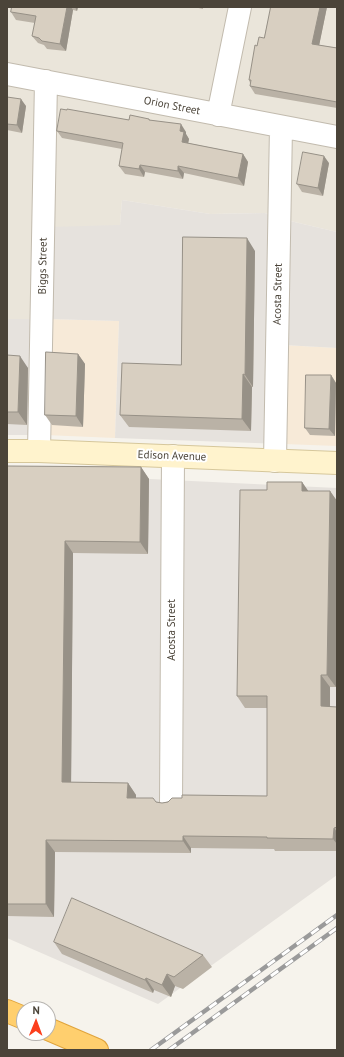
<!DOCTYPE html>
<html>
<head>
<meta charset="utf-8">
<style>
  body { margin:0 }
  #map { position:relative; width:344px; height:1057px; overflow:hidden; background:#f6f3ec; font-family:"PT Sans",sans-serif }
  canvas { display:block }
  .frame { position:absolute; inset:0; border:8px solid #4b4439; pointer-events:none }
  .north { position:absolute; left:16px; top:1001px; width:40px; height:40px; box-sizing:border-box; background:#fff; border:1px solid #b7b4b0; border-radius:50%; rotate:1deg; font-size:11px; font-weight:700; line-height:16px; text-align:center; color:#4b4439 }
  .north::after { content:''; display:block; margin:auto; width:14px; height:18px; background:#fc3f1d; clip-path:polygon(50% 0,100% 100%,50% 72%,0 100%) }
</style>
</head>
<body>
<div id="map">
<canvas width="344" height="1057"></canvas>
<div class="frame"></div>
<div class="north">N</div>
</div>
<script>
const c = document.querySelector('canvas').getContext('2d');
c.lineJoin = 'round';
function fill(path, color) { c.fillStyle = color; c.fill(path, 'evenodd'); }
function strokePath(path, color, width, dash) { c.strokeStyle = color; c.lineWidth = width; c.lineCap = dash ? 'butt' : 'round'; c.setLineDash(dash || []); c.stroke(path); }
function write(font, color, halo, rows, align = 'center') {
  c.font = font + ' "PT Sans",sans-serif'; c.lineWidth = 4; c.setLineDash([]); c.textBaseline = 'middle'; c.strokeStyle = halo; c.fillStyle = color; for (const [text, x, y, turn = 0] of rows) {
    c.save(); c.translate(x, y); c.rotate((+turn || 0) * Math.PI / 180); c.textAlign = isNaN(turn) ? turn : align; if (halo) c.strokeText(text, 0, 0); c.fillText(text, 0, 0); c.restore();
  }
}
fill(new Path2D(`
  M7 7H337V232L286 220 265 213 210 214 122 200 120 225 47 319H7Z`), '#eae5da');
fill(new Path2D(`
  M47 319 119 321 115 438 45 435Z
  M284 345 337 348V446L283 444Z`), '#f7ead8');
fill(new Path2D(`
  M122 200 210 214 265 213 286 220 337 232V348L284 345 283 444 115 438 119 321 47 319 45 435H7V319H47L49 227 120 225Z
  M7 478 150 479 337 488V875L158 1004 7 938Z`), '#e6e2dd');
const minor = new Path2D(`
  M7 74 337 137
  M218 115 240 7
  M39 451 46 81
  M275 461 281 127
  M171 803 173 456`);
const secondary = new Path2D(`
  M7 451H39L337 463`);
const motorway = new Path2D(`
  M7 1011 24 1018
  M48 1029 97 1050`);
strokePath(minor, '#c2bbae', 24);
strokePath(secondary, '#d6c79b', 24);
strokePath(motorway, '#e0a43c', 24);
strokePath(minor, '#fff', 22);
strokePath(secondary, '#fff3cd', 22);
strokePath(motorway, '#ffcf6e', 22);
const rail = new Path2D(`
  M151 1050 337 915
  M169 1050 337 928`);
strokePath(rail, '#9a9a9a', 4.5);
strokePath(rail, '#fff', 3, [9]);
fill(new Path2D(`
  M12 7H78L77 11 73 10 66 51 47 49 44 45 38 43 32 36 35 23 16 20 11 12Z
  M194 7H203V9Z
  M271 7H327L319 45 337 48V108L255 94 250 86V83L249 80 257 46 264 38Z
  M7 97 26 106 22 133 7 130Z
  M67 110 129 120 149 119 150 120 186 132V134L189 139 188 143 243 154 248 162 244 186 184 173 183 179 145 172 144 177 125 174 119 166 122 149 62 138 57 131Z
  M329 163 323 196 302 192 297 184Z
  M255 251 253 387H252L251 431 129 427 120 415 181 365Z
  M78 354 85 364 83 427 52 425 45 415Z
  M7 355 28 368 27 425 7 424Z
  M331 375 336 383 335 436 310 435 305 428Z
  M7 466 141 467 149 479 148 554 73 553 71 782 128 783 136 795V798L162 803 182 798 267 796V708H245L237 696 267 490 302 482 308 491H330L337 501V612L336 687H330V707H337V851H275L274 849 191 848V853L55 852 54 917 7 916Z
  M54 942 203 955 212 967 183 989 175 986 171 997 154 990 153 993 62 954Z`), '#bab2a6');
fill(new Path2D(`
  M67 7H71L73 10 66 51 60 44Z
  M75 7H78L77 11Z
  M320 7H327L318 51 312 44Z
  M21 99 26 106 22 133 17 125Z
  M181 124 186 132V134L189 139 187 149 182 142 180 131Z
  M243 154 248 162 244 186 238 178Z
  M324 156 329 163 323 196 318 188Z
  M140 165 145 172 144 177 139 169Z
  M178 166 184 173 183 179 178 171Z
  M247 238 255 251 253 387 245 375Z
  M78 354 85 364 83 427 76 416Z
  M20 356 28 368 27 425 18 412Z
  M243 374 252 387 251 431 242 419Z
  M331 375 336 383 335 436 329 429Z
  M141 467 149 479 148 554 140 542Z
  M302 482 311 495 302 491Z
  M330 491 337 501V612L336 687 327 675Z
  M65 541 73 553 71 794 62 782Z
  M321 675 330 687V719L321 706Z
  M128 783 136 795V810L127 798Z
  M334 828 337 832V844L333 839Z
  M183 836 191 848V853L183 841Z
  M46 840 55 852 54 917 46 904Z
  M167 974 175 986 171 997 162 985Z
  M146 978 154 990 153 993 145 980Z`), '#979187');
const building = new Path2D(`
  M12 7H67L60 44 42 41 39 38 32 36 36 16 11 12Z
  M271 7H320L312 44 337 48V102L250 86 251 80H249L255 45 257 46 259 37 264 38Z
  M7 97 21 99 17 125 7 124Z
  M61 109 67 110V109L129 120 130 115 149 119V120L181 124 180 131 184 132 182 142 243 154 238 178 178 166V171L140 165 139 169 119 166 123 143 57 131Z
  M303 152 324 156 318 188 297 184Z
  M183 237 247 238 245 375 243 374 242 419 120 415 122 363 181 365Z
  M46 352 78 354 76 416 45 415Z
  M7 355 20 356 18 412H7Z
  M306 375H331L329 429 305 428Z
  M7 466 141 467 140 542 65 541 62 782 128 783 127 798H153L156 802 162 803 168 802 172 798H182V795L267 796V696H237L240 490H267V482H302V491H330L327 675H321V706L337 707V827L334 828 333 839 267 838V837L183 836V841L46 840V904H7Z
  M72 898 203 955 174 977 167 974 162 985 146 978 145 980 54 942Z`);
fill(building, '#d8cfc1');
strokePath(building, '#979187', 1);
write('11px', '#4b4439', '#fff', [
  ["Orion Street",172,106,11],
  ["Biggs Street",43,266,-89],
  ["Acosta Street",278,294,-89],
  ["Edison Avenue",172,456,2],
  ["Acosta Street",172,630,-90]
]);
</script>
</body>
</html>
